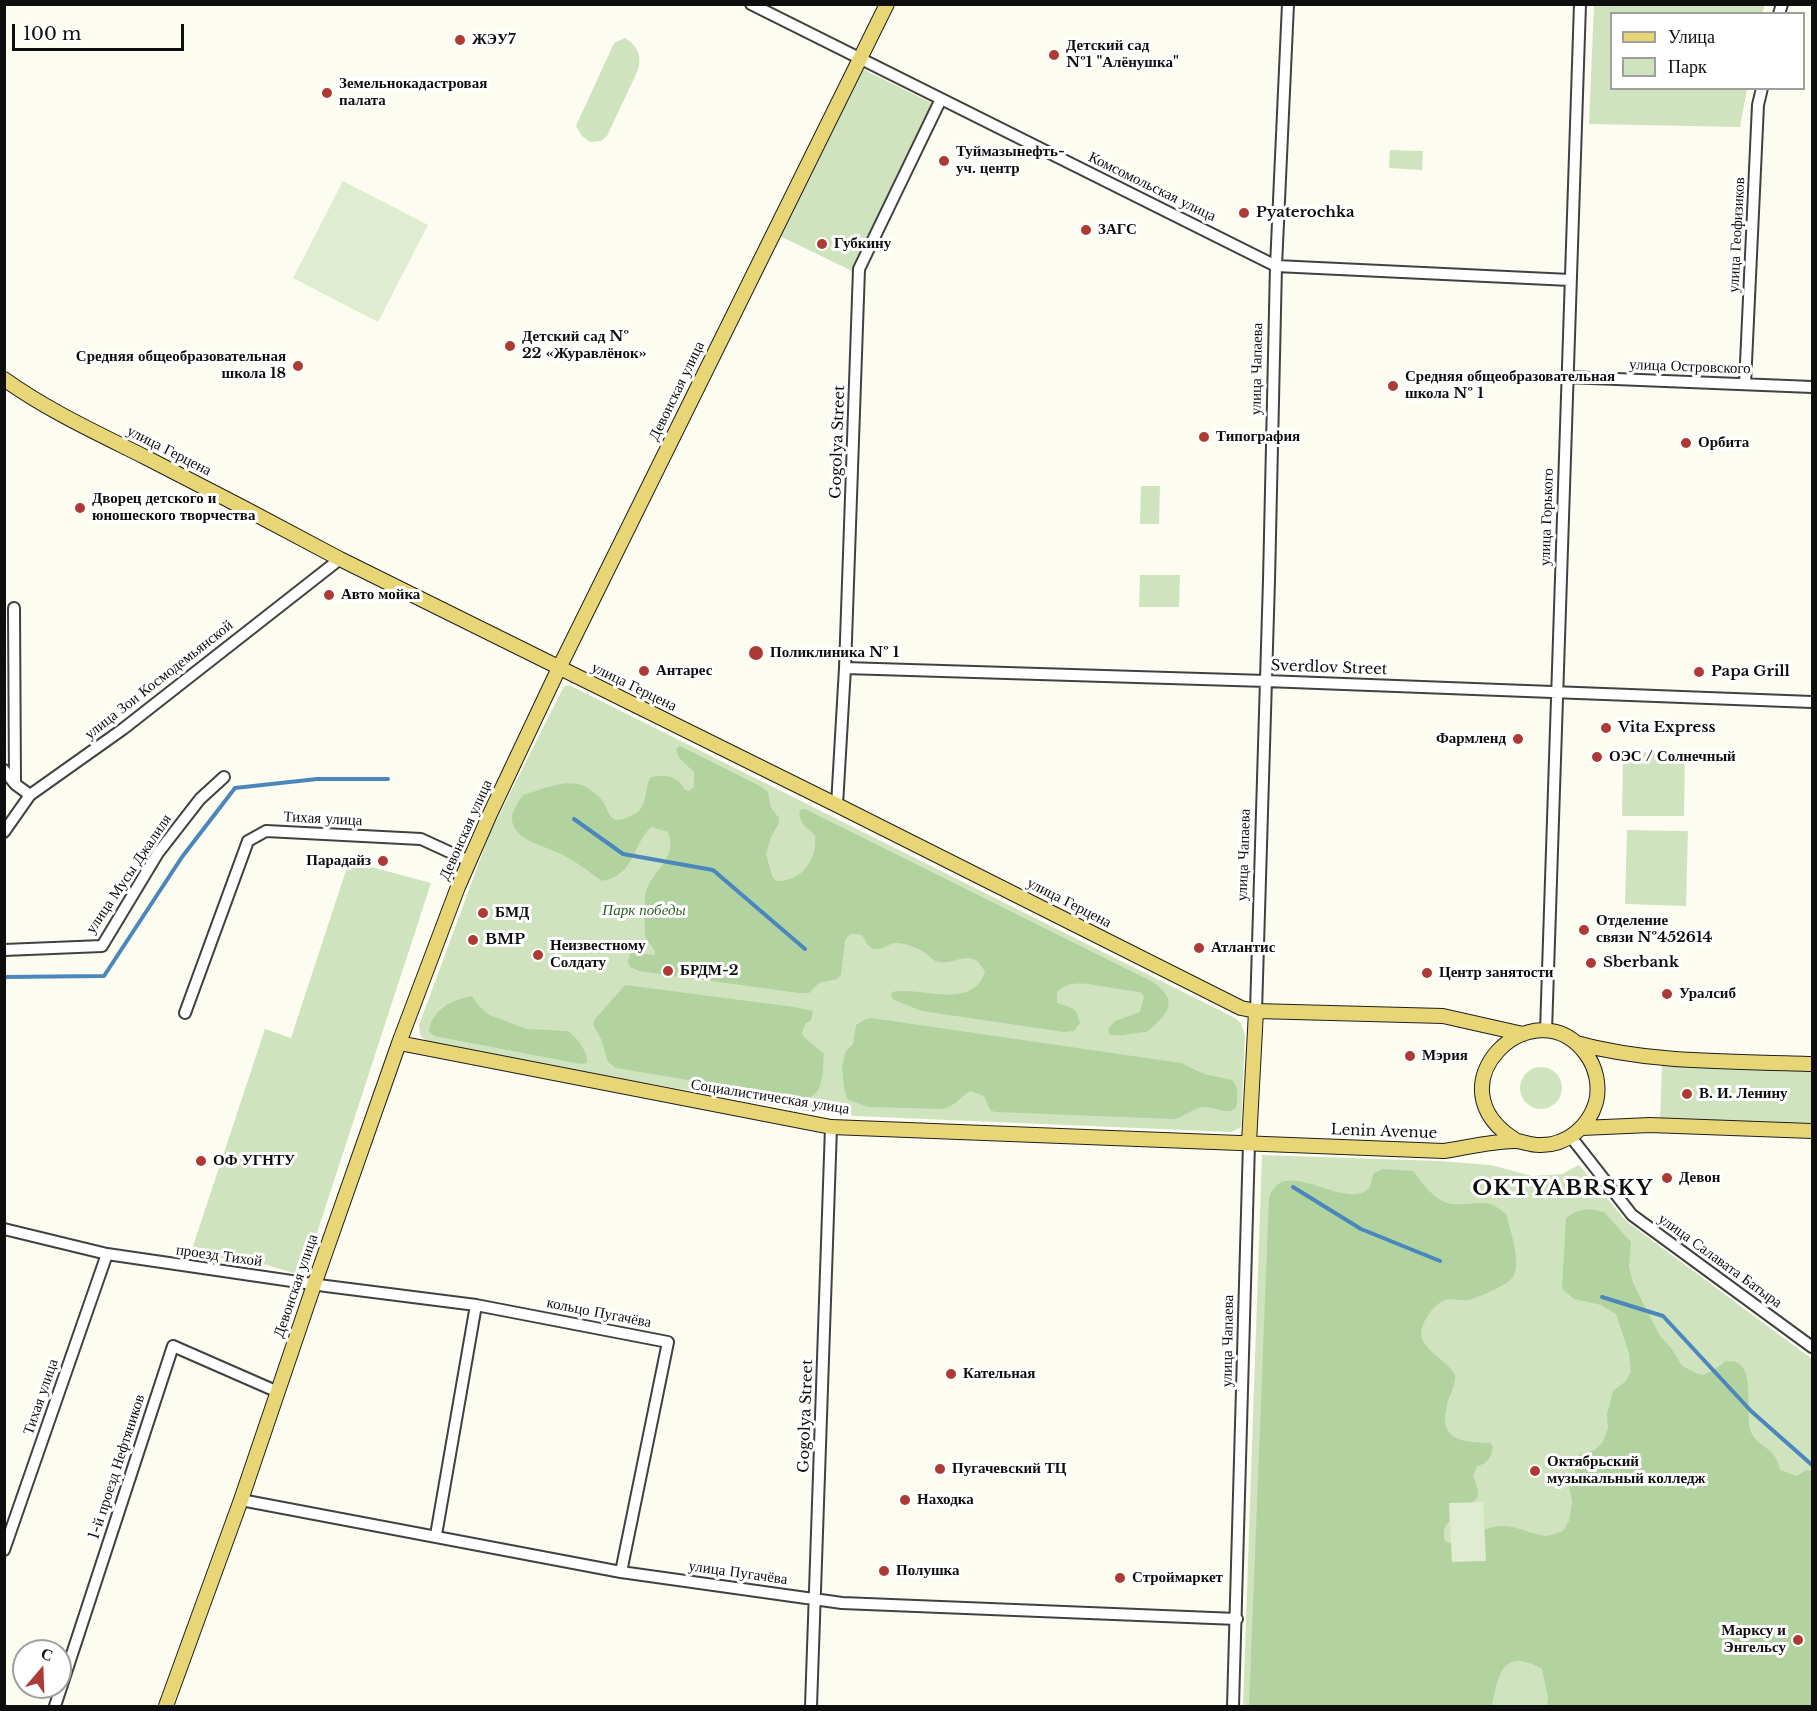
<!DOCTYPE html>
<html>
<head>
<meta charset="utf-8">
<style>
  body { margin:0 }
  #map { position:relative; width:1817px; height:1711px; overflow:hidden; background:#fdfcf1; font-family:"Libre Baskerville",serif }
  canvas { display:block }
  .frame { position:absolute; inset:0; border:6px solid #0e0e0e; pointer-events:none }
  .legend { position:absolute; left:1610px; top:12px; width:195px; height:78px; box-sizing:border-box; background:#fff; border:2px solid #9f9f9f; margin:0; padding:8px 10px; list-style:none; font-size:18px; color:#0e0e0e }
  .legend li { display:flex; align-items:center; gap:12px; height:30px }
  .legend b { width:30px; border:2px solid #9f9f9f }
  .north { position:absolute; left:12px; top:1639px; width:60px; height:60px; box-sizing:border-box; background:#fff; border:2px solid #9f9f9f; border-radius:50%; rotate:19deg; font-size:16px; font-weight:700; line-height:24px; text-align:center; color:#0e0e0e }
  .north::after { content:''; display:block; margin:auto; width:21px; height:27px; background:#ae3a36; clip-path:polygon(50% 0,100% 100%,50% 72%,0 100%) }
  .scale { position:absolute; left:12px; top:24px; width:172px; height:27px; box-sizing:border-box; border:3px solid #0e0e0e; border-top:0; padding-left:8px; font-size:18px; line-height:21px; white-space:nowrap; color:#0e0e0e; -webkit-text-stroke:4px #fff; paint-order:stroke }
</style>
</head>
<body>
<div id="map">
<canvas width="1817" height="1711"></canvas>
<div class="frame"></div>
<ul class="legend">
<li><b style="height:8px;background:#e8d676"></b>Улица</li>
<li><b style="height:16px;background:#cfe4be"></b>Парк</li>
</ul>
<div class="north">С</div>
<div class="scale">100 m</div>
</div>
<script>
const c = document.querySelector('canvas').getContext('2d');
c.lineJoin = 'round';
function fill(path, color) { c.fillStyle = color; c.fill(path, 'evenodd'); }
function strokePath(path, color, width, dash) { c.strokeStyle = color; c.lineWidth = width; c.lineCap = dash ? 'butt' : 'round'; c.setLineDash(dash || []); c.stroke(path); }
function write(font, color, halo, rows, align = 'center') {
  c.font = font + ' "Libre Baskerville",serif'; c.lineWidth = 6; c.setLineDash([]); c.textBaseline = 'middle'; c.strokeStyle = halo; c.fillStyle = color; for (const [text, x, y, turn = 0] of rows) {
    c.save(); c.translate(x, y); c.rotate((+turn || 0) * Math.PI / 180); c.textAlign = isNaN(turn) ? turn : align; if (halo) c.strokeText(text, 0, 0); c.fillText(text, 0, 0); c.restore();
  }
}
fill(new Path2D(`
  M1594 5H1765L1762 13 1612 14V88L1747 89 1740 127 1589 124Z
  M625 38C638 46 642 56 638 70L607 136 601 141 590 142 582 136 576 126 614 43Z
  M862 69 934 104 852 271 780 236Z
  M1390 150 1423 151 1422 170 1389 168Z
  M1141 486H1160L1159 524H1140Z
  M1140 575H1180L1179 607H1139Z
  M569 685 1235 1018 1241 1023 1245 1035 1241 1127 1231 1132 855 1116 806 1111 606 1076 426 1041 420 1035 419 1025 490 833 562 690 565 686Z
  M1623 752 1685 753 1684 816H1622Z
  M1627 830 1688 831 1686 906 1625 904Z
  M349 861 431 883 303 1276 244 1258H189L265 1029 291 1038Z
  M1662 1065 1812 1070V1129L1660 1123Z
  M1520 1088a21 21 0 1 1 42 0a21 21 0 1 1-42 0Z
  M1262 1155 1439 1161 1491 1165 1532 1176 1562 1174 1579 1165 1626 1221 1812 1359V1706H1243Z`), '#cfe4be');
fill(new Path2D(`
  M680 746 760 786 768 792 771 808 779 818V823L771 837 766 854 772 876 776 881C802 882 818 859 815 835 807 828 797 821 800 810L805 809 1153 982C1181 1002 1167 1014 1147 1032 1134 1032 1121 1038 1109 1034L1108 1029 1115 1021 1140 1012 1144 997 1142 993C1132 990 1123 990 1113 988 1095 986 1072 977 1057 992V1003C1072 1008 1076 1006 1080 1023L1074 1031 1064 1032 922 1011 894 1000 891 996 892 992C920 986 972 1011 985 972 971 944 955 968 935 961 931 959 928 954 924 952 918 948 904 943 897 943 888 942 880 954 870 947 867 945 864 938 862 935 854 934 849 932 845 941L841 975 837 979 819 983 809 993H799L639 971 630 967 628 961 631 952 655 955C655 947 649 945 646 939 644 933 644 896 646 891 654 868 678 859 668 832L651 827C632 845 636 874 602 881 588 871 574 860 559 853 545 846 519 842 513 824 509 815 518 802 523 795 541 790 563 779 582 785 587 787 597 794 601 799 610 809 607 828 630 816 634 814 638 813 641 808 647 799 645 788 650 778 662 773 679 776 684 789L689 791 694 787V772L679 758 676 749Z
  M625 985 794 1007 813 1011 811 1021 806 1023 802 1032 803 1036 824 1054C822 1072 825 1098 802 1099L616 1068 608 1062 601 1039 593 1024 595 1019Z
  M472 996 478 1005 489 1015 527 1029 568 1031C577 1038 588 1051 587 1063L581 1064 434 1036 429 1031C432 1009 452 1000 472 996Z
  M871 1018 1181 1063 1204 1074 1232 1080C1240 1087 1237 1098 1236 1108 1226 1116 1214 1106 1202 1107 1191 1109 1185 1117 1174 1119L995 1112 990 1110 984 1096 971 1091C959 1097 957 1105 943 1109L868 1107 847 1099 844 1087 842 1066 846 1051 853 1044 856 1025 866 1019Z
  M1383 1169 1413 1171C1421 1181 1428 1192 1439 1199 1455 1210 1473 1200 1490 1204 1495 1205 1502 1211 1506 1214 1510 1230 1522 1262 1513 1277 1508 1285 1477 1298 1468 1300 1461 1301 1452 1298 1445 1300 1433 1304 1416 1328 1423 1341 1430 1354 1446 1361 1455 1374 1456 1384 1451 1392 1448 1401 1437 1440 1459 1442 1490 1443L1493 1447C1491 1457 1488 1464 1477 1466L1473 1475C1475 1481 1478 1489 1478 1494 1478 1498 1476 1499 1473 1502 1460 1518 1439 1518 1445 1541L1449 1543C1470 1538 1481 1527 1503 1526 1518 1526 1530 1534 1545 1536 1550 1536 1557 1533 1563 1531L1569 1521 1572 1502 1569 1484 1575 1471V1459L1580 1454 1595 1450 1603 1442 1608 1428 1607 1414 1613 1391 1626 1381 1631 1372 1629 1353 1616 1314 1601 1305 1574 1299 1562 1289 1566 1218C1579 1208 1589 1208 1604 1212L1631 1242 1629 1267 1633 1283 1660 1336 1672 1349 1682 1366 1698 1374 1703 1375 1714 1370 1726 1361C1731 1362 1737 1361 1740 1364 1753 1376 1746 1412 1750 1429 1754 1444 1769 1446 1775 1457 1778 1461 1779 1466 1780 1470L1797 1476 1806 1470 1812 1471V1706H1547L1548 1697 1542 1669C1503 1647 1498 1674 1492 1706H1249L1269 1198C1282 1154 1341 1209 1367 1190 1372 1186 1371 1179 1374 1173Z`), '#b2d39f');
fill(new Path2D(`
  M343 181 428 225 378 322 293 278Z
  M1483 1502 1486 1561 1452 1562 1449 1503Z`), '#e0eccf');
strokePath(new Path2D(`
  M574 819 623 854 713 870 805 949
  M4 977 104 976 182 857 235 788 317 779H388
  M1293 1187 1361 1229 1440 1261
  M1602 1297 1663 1316 1751 1411 1812 1465`), '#4b87bd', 4);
const minor = new Path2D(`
  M751 4 1276 266 1570 280
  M1779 14 1782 4
  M1567 377 1812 387
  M1745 384 1758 105 1762 88
  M14 608 15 784
  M845 668 1266 681 1812 702
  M4 770 15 784 30 795
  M837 805 845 668 859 269 941 99
  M4 832 30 795 123 729 340 559
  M4 950 102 946 158 853 200 799 224 777
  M1256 1011 1269 580 1276 266 1288 4
  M185 1013 248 841 266 831 421 839 469 861
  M1546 1031 1580 4
  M1571 1137 1632 1215 1812 1347
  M4 1229 107 1254 326 1286 476 1305 668 1342 621 1572
  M241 1500 621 1572 842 1603 1237 1619
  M436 1535 476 1305
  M4 1550 107 1254
  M55 1706 173 1346 278 1392
  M811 1706 831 1127
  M1233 1706 1249 1143`);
const major = new Path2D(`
  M4 379C47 410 97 433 145 457 210 490 275 524 340 559L837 805 1241 1008 1256 1011 1443 1016 1523 1034
  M399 1043 831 1127 1444 1151C1464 1148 1497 1140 1517 1141 1524 1142 1531 1145 1539 1145 1566 1146 1589 1127 1596 1102 1600 1086 1596 1067 1586 1054 1535 984 1426 1086 1517 1141
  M1576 1043C1653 1064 1734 1061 1812 1064
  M1582 1128 1650 1125 1812 1131
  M1249 1143 1256 1011
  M166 1706 241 1500 314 1285 399 1043 458 887 490 814 559 668 887 4`);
strokePath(minor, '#414141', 14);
strokePath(major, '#1f1f1f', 16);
strokePath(minor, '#fff', 10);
strokePath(major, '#e8d676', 14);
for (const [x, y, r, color] of [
  [460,40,6,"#ae3a36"],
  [1054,55,6,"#ae3a36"],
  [327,93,6,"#ae3a36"],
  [944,161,6,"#ae3a36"],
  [1244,213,6,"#ae3a36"],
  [1086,230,6,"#ae3a36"],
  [822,244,6,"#ae3a36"],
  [510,346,6,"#ae3a36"],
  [298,366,6,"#ae3a36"],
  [1393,386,6,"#ae3a36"],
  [1204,437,6,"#ae3a36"],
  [1686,443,6,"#ae3a36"],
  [80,508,6,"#ae3a36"],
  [329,595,6,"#ae3a36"],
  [756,653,8,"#ae3a36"],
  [644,671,6,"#ae3a36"],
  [1699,672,6,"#ae3a36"],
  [1606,728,6,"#ae3a36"],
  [1518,739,6,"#ae3a36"],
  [1597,757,6,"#ae3a36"],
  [383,861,6,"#ae3a36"],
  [483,913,6,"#ae3a36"],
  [1584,930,6,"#ae3a36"],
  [473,940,6,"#ae3a36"],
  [1199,948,6,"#ae3a36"],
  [538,955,6,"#ae3a36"],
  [1591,963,6,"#ae3a36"],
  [668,971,6,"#ae3a36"],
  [1427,973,6,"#ae3a36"],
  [1667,994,6,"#ae3a36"],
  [1410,1056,6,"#ae3a36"],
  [1687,1094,6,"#ae3a36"],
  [201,1161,6,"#ae3a36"],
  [1667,1178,6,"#ae3a36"],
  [951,1374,6,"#ae3a36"],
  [940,1469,6,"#ae3a36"],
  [1535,1471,6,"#ae3a36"],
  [905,1500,6,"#ae3a36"],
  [884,1571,6,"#ae3a36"],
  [1120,1578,6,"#ae3a36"],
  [1798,1640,6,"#ae3a36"]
]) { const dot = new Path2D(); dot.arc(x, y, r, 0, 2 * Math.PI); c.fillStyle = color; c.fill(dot); strokePath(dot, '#fff', 2); }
write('bold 15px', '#0e0e0e', '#fff', [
  ["ЖЭУ7",472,40],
  ["Детский сад",1066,46],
  ["№1 \"Алёнушка\"",1066,63],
  ["Земельнокадастровая",339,84],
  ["палата",339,101],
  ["Туймазынефть-",956,152],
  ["уч. центр",956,169],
  ["Pyaterochka",1256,213],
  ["ЗАГС",1098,230],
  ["Губкину",834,244],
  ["Детский сад №",522,337],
  ["22 «Журавлёнок»",522,354],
  ["Средняя общеобразовательная",286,357,"right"],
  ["школа 18",286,374,"right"],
  ["Средняя общеобразовательная",1405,377],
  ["школа № 1",1405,394],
  ["Типография",1216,437],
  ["Орбита",1698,443],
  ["Дворец детского и",92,499],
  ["юношеского творчества",92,516],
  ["Авто мойка",341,595],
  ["Поликлиника № 1",770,653],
  ["Антарес",656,671],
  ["Papa Grill",1711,672],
  ["Vita Express",1618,728],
  ["Фармленд",1506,739,"right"],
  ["ОЭС / Солнечный",1609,757],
  ["Парадайз",371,861,"right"],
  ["БМД",495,913],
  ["Отделение",1596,921],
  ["связи №452614",1596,938],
  ["BMP",485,940],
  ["Неизвестному",550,946],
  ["Солдату",550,963],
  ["Атлантис",1211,948],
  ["Sberbank",1603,963],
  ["БРДМ-2",680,971],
  ["Центр занятости",1439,973],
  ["Уралсиб",1679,994],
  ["Мэрия",1422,1056],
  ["В. И. Ленину",1699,1094],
  ["ОФ УГНТУ",213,1161],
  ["Девон",1679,1178],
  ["Кательная",963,1374],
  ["Октябрьский",1547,1462],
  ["музыкальный колледж",1547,1479],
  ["Пугачевский ТЦ",952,1469],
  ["Находка",917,1500],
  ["Полушка",896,1571],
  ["Строймаркет",1132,1578],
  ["Марксу и",1786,1631,"right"],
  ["Энгельсу",1786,1648,"right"]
], 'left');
write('15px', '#0e0e0e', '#fff', [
  ["Комсомольская улица",1152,187,26],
  ["улица Геофизиков",1737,235,-87],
  ["улица Островского",1690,367,2],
  ["улица Чапаева",1257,369,-89],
  ["Девонская улица",677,391,-64],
  ["Gogolya Street",838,442,-88],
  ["улица Герцена",169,451,27],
  ["улица Горького",1547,517,-88],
  ["Sverdlov Street",1329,668,2],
  ["улица Зои Космодемьянской",159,680,-38],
  ["улица Герцена",634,687,26],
  ["Тихая улица",323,819,3],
  ["Девонская улица",466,830,-66],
  ["улица Чапаева",1244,855,-88],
  ["улица Мусы Джалиля",129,874,-56],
  ["улица Герцена",1069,903,27],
  ["Социалистическая улица",770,1097,9],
  ["Lenin Avenue",1384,1132,2],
  ["проезд Тихой",219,1256,8],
  ["улица Салавата Батыра",1720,1261,36],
  ["Девонская улица",296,1286,-71],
  ["кольцо Пугачёва",599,1313,11],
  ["улица Чапаева",1228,1341,-89],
  ["Тихая улица",41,1397,-71],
  ["Gogolya Street",806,1416,-88],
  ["1-й проезд Нефтяников",117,1467,-72],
  ["улица Пугачёва",738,1573,8]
]);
write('italic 15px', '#2d5e26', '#fff', [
  ["Парк победы",644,911]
]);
c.letterSpacing = '1.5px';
write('bold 21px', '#0e0e0e', '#fff', [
  ["OKTYABRSKY",1563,1189]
]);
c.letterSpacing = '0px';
</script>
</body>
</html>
